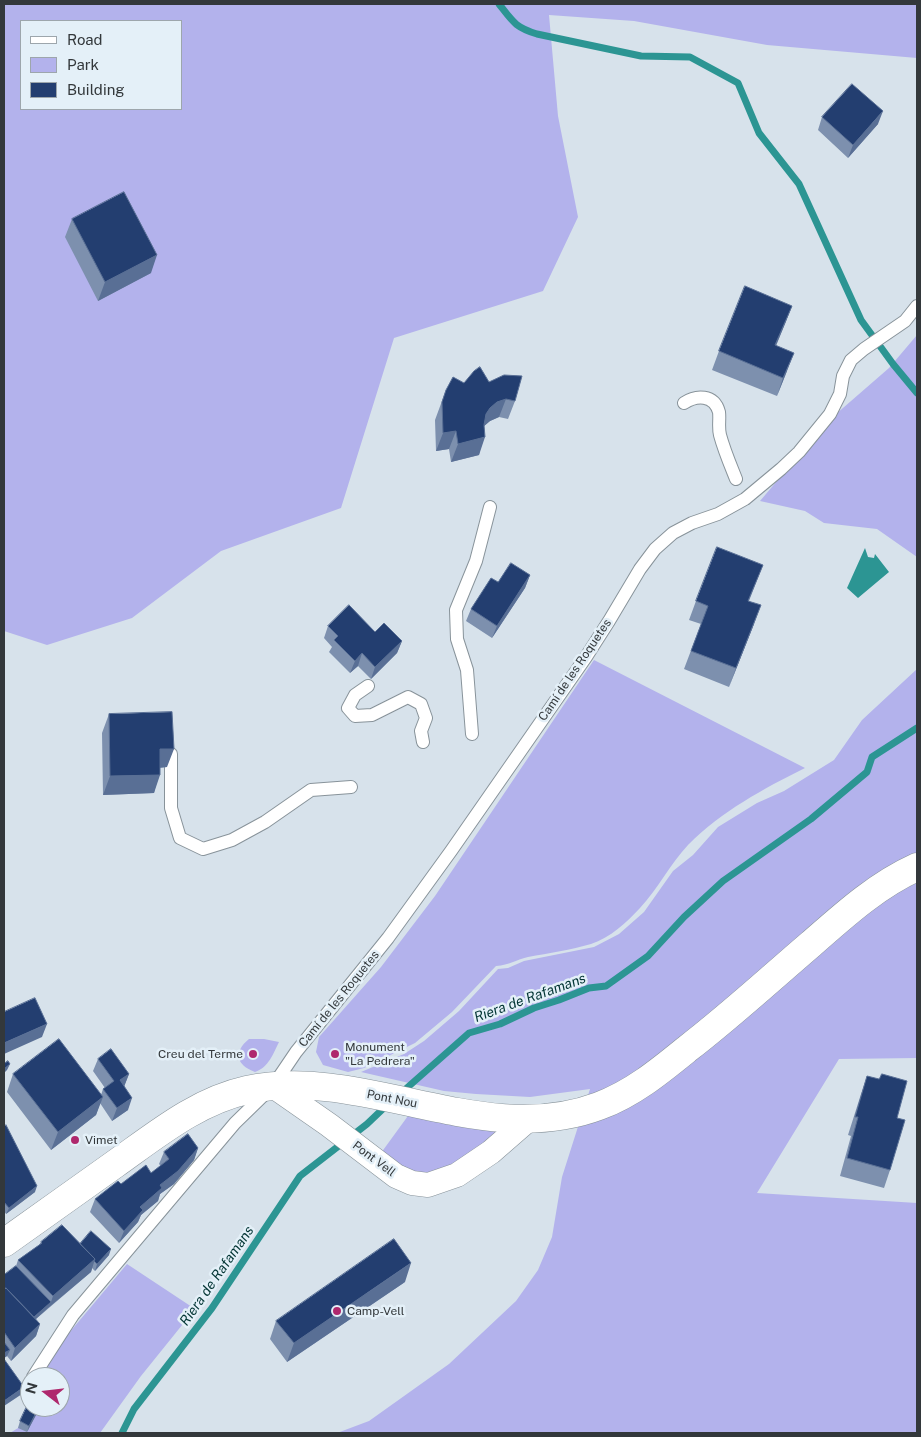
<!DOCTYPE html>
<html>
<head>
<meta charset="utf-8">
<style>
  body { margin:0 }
  #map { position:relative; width:921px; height:1437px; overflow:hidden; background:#d7e2eb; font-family:"Public Sans",sans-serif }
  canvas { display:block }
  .frame { position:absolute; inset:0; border:5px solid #33383b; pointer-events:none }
  .legend { position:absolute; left:20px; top:20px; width:162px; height:90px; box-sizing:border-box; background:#e4f0f8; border:1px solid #9da6ac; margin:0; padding:6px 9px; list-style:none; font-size:15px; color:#33383b }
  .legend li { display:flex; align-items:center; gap:10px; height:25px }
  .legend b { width:25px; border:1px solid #9da6ac }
  .north { position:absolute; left:20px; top:1367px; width:50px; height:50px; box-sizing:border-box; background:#e4f0f8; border:1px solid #9da6ac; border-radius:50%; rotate:286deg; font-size:14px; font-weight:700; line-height:20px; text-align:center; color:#33383b }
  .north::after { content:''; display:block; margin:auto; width:18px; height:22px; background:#af286d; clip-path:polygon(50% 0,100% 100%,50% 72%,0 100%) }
</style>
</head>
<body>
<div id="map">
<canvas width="921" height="1437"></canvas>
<div class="frame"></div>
<ul class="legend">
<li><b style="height:6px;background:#fff"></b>Road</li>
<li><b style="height:14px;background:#b3b2ec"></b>Park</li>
<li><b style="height:14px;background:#233e70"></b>Building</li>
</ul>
<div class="north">N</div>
</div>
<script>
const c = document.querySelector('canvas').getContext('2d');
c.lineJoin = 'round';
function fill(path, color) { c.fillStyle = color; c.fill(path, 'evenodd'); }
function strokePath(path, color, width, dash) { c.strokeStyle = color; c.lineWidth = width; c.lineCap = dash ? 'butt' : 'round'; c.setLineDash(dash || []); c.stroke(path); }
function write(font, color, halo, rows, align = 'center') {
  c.font = font + ' "Public Sans",sans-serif'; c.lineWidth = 5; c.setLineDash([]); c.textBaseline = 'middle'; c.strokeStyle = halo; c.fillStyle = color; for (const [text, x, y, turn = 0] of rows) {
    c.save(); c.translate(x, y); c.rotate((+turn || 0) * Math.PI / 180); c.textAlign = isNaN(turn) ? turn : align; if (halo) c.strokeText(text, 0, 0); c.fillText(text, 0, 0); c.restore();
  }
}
fill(new Path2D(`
  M4 4H917V58L767 45 634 21 549 15 558 116 578 217 543 291 394 338 341 508 221 551 132 618 47 645 4 631ZM21 21H181V109H21Z
  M917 335V557L877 529 824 523 805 511 760 501 828 421 889 368Z
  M594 660 805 768C763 789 722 811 688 845 670 864 658 889 640 908 627 922 610 938 591 944 571 950 549 953 528 957 515 960 510 965 496 966L452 1012 415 1043 364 1068 348 1072 323 1065 316 1052 319 1037 381 967 435 896Z
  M917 669V1058L839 1059 757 1193 917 1203V1433H337L369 1421 449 1364 516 1301 538 1270 552 1237 562 1177 590 1089 530 1097 476 1094 444 1091 361 1072 404 1054 424 1041 459 1011 498 969 508 968 524 961 594 947 619 934 644 912 673 871 693 855 718 827 757 803 784 791 834 760 862 720Z
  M249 1039H264L279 1042C273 1054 269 1067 255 1072 236 1065 233 1052 249 1039Z
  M413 1109 511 1128 512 1140 422 1179 381 1153Z
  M127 1264 195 1309 141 1376 100 1433H10L18 1428 29 1405 20 1392 30 1380V1407H60V1377H32Z`), '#b3b2ec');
fill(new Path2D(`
  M865 548 868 557 874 558 875 554 889 572 858 598 847 588Z`), '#2c9593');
strokePath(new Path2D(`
  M499 4C513 22 515 27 537 34L641 56 690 57 738 83 759 133 799 184 861 320 893 364 917 393
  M400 1094 469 1033 500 1024 534 1008 559 1000 589 988 606 986 648 956 684 917 723 881 811 819 867 772 872 757 917 728
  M122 1433 134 1409 212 1308 300 1176 367 1124 388 1104`), '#2c9593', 7);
const lane = new Path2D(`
  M684 403C696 395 714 394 719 412 720 419 718 427 720 435 724 450 730 464 736 479
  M368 686 355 695 348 708 355 716 372 715 408 697 421 704 426 718 421 731 423 742
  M472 734 467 670 457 639 456 610 476 561 490 507
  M171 754V808L180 838 203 849 232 840 265 822 311 790 351 787
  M33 1377 73 1315 235 1123 273 1086 296 1052 388 938 451 851 586 657 609 621 640 569 655 549 673 533 692 523 718 514 745 499 781 469 799 452 830 414 840 394 843 376 851 360 864 349 905 321 917 306`);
const street = new Path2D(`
  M273 1086 329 1125 396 1176 412 1183 428 1185 457 1175 491 1152 530 1118`);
const secondary = new Path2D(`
  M4 1243C41 1217 78 1190 115 1164 156 1135 197 1101 247 1090 365 1065 482 1150 599 1106 632 1094 660 1071 687 1049 730 1016 770 979 811 944 844 915 877 885 917 867`);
strokePath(lane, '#88939a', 14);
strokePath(street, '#88939a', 25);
strokePath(secondary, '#88939a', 29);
strokePath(lane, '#fff', 12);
strokePath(street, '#fff', 24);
strokePath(secondary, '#fff', 28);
fill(new Path2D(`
  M822 117 878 124 848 158 818 130Z
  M72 219 151 273 98 301 65 237Z
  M792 306 776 346 787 371 777 396 712 370 719 351Z
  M489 382 515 401 508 419 499 417 490 421 484 426 479 455 451 462 449 449 436 451 435 420 446 390 464 383Z
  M763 565 749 601 754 624 729 687 684 669 701 624 689 620 696 601Z
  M530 575 525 588 492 638 466 621 471 609 498 582Z
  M328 626 375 632 402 641 397 653 371 679 358 666 350 673 329 652 332 647 324 638Z
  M109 714 167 767 160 768 154 793 103 795 102 733Z
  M98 1059 129 1074 124 1086 128 1110 112 1121 100 1103 96 1115 51 1150 7 1092 13 1074 101 1095 103 1089 105 1088 93 1071Z
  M867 1076 897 1118 890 1170 884 1188 840 1176 851 1136 848 1135 861 1094Z
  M4 1127 35 1192 6 1214 4 1211Z
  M198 1148 194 1160 174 1184 160 1194 158 1201 141 1215 138 1222 119 1243 90 1212 95 1199 121 1184 151 1173 161 1166 159 1164 164 1152Z
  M41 1242 80 1244 109 1255 95 1271 92 1268 91 1272 36 1319 40 1324 36 1336 11 1361 7 1356 4 1358V1275L16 1266 18 1260 39 1245Z
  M405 1282 287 1362 270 1339 276 1321Z
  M38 1409 36 1415 27 1432 18 1428 20 1421Z`), '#7d90ae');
fill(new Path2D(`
  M883 111 878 124 848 158 853 145Z
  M157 255 151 273 98 301 105 282Z
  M792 306 785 324 768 364 775 345Z
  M794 353 787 371 777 396 783 378Z
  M506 399 499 417 490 421 483 427 486 414 490 408 497 402Z
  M456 431 449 449 436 451 443 433Z
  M485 437 479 455 451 462 458 444Z
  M530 575 525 588 492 638 497 626Z
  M761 605 754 624 729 687 736 668Z
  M402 641 397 653 371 679 375 667Z
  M362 653 358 666 350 673 355 661Z
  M160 749H174L167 767 153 768Z
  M160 775 154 793 103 795 110 776Z
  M47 1024 42 1037 4 1054V1043Z
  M10 1064 7 1070 4 1073V1069Z
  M129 1074 124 1087 120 1080Z
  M103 1097 96 1115 51 1150 58 1132Z
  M132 1098 128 1110 112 1121 117 1108Z
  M198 1148 194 1160 174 1184 160 1194 158 1201 141 1215 138 1222 119 1243 124 1231 140 1207 160 1185Z
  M37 1186 35 1192 6 1214 9 1208Z
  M111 1249 109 1255 95 1271 97 1264Z
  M95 1259 91 1272 48 1308 27 1327 30 1321 51 1302 53 1296Z
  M411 1263 405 1282 287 1362 294 1343Z
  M40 1324 36 1336 11 1361 15 1348Z
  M10 1350 7 1356 4 1358V1353Z
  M24 1387 22 1394 4 1406V1401Z
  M38 1409 36 1415 27 1432 29 1426Z`), '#596f95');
const building = new Path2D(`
  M852 84 883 111 853 145 822 117Z
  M124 192 157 255 105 282 72 219Z
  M745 286 792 306 775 345 794 353 783 378 719 351Z
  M480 367 489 382 504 375 522 376 515 401 506 399 497 402 490 408 486 414 484 425 485 437 458 444 456 431 443 433 442 402 446 390 453 377 464 383 474 371Z
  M717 547 763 565 748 601 761 605 736 668 691 651 708 606 696 601Z
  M511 563 530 575 497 626 471 609 491 578 498 582Z
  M349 605 375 632 384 623 402 641 375 667 362 653 355 661 334 640 338 636 328 626Z
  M172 712 174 749H160V775L110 776 109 714Z
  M35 998 47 1024 4 1043V1012Z
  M59 1039 103 1097 58 1132 13 1074Z
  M111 1049 129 1074 120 1080 132 1098 117 1108 103 1089 114 1081 98 1059Z
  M8 1061 10 1064 4 1069V1064Z
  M882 1074 907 1081 897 1118 905 1120 890 1170 847 1158 858 1117H855L867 1076 879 1079Z
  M6 1125 37 1186 9 1208 4 1202V1127Z
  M188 1134 198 1148 178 1171 160 1185 162 1188 140 1207 143 1210 124 1231 95 1199 118 1181 121 1184 146 1165 151 1173 169 1159 164 1152Z
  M62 1225 95 1259 53 1296 18 1260 42 1243 41 1242Z
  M91 1231 111 1249 97 1264 94 1261 95 1259 80 1244Z
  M394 1239 411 1263 294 1343 276 1321Z
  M16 1266 51 1302 34 1317 6 1288 4 1290V1275Z
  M6 1288 40 1324 15 1348 4 1332V1290Z
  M4 1342 10 1350 4 1353Z
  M4 1359 24 1387 4 1401Z
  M28 1404 30 1405V1407H35L38 1409 29 1426 20 1421Z`);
fill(building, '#233e70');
strokePath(building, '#596f95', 1);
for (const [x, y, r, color] of [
  [253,1054,5,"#af286d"],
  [335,1054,5,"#af286d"],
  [75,1140,5,"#af286d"],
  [337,1311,5,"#af286d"]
]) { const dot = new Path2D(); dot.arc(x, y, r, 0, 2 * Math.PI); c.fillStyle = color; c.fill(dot); strokePath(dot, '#e4f0f8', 2); }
write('12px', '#33383b', '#e4f0f8', [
  ["Camí de les Roquetes",575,670,-56],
  ["Camí de les Roquetes",339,999,-51],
  ["Pont Nou",392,1099,11],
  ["Pont Vell",374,1159,37]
]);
write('12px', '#33383b', '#e4f0f8', [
  ["Monument",345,1047],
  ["\"La Pedrera\"",345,1061],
  ["Creu del Terme",243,1054,"right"],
  ["Vimet",85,1140],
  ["Camp-Vell",347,1311]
], 'left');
write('italic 14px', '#033534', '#e4f0f8', [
  ["Riera de Rafamans",530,998,-20],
  ["Riera de Rafamans",217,1276,-55]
]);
</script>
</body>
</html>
